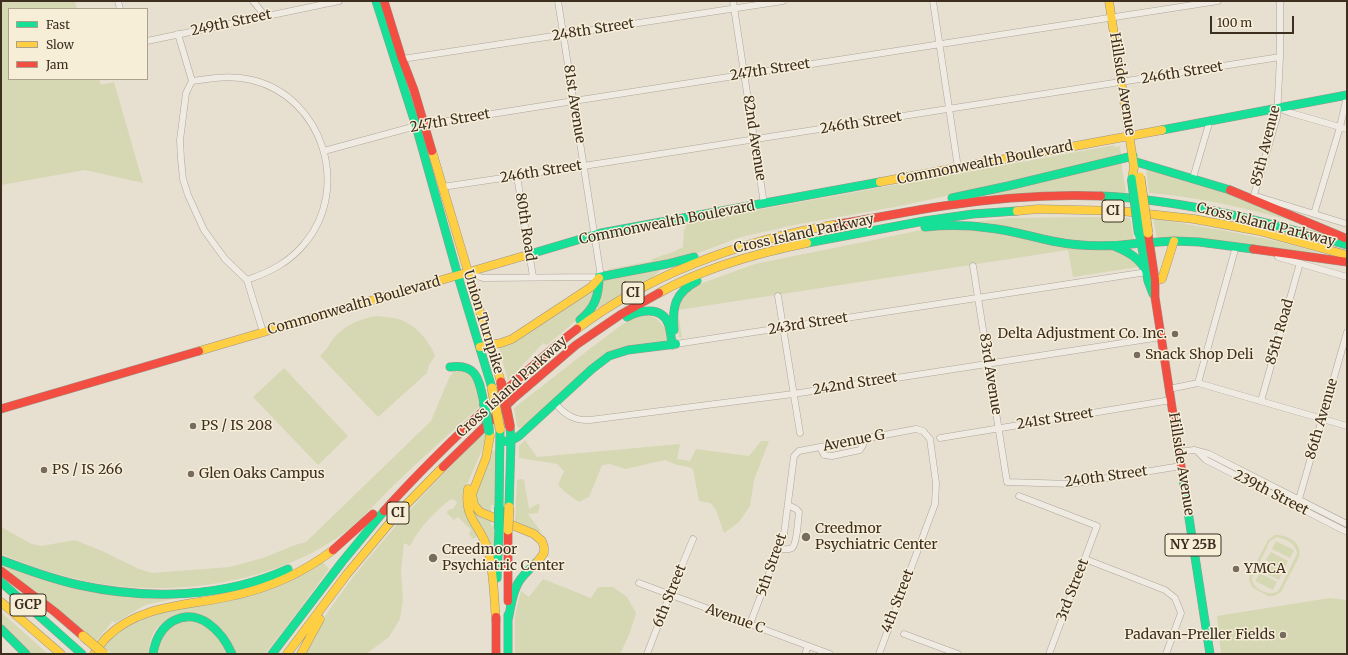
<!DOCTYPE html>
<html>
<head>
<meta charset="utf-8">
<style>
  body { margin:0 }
  #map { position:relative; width:1348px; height:655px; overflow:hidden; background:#e7e0d1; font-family:Merriweather,serif }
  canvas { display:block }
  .frame { position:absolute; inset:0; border:2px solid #3d2e20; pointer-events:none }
  .legend { position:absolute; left:8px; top:8px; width:140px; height:72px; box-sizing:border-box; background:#f7eed8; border:1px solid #ada18e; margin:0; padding:5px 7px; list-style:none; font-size:12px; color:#3d2e20 }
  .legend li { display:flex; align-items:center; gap:8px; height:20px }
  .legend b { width:20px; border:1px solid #ada18e }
  .scale { position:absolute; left:1210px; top:16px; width:84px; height:18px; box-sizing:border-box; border:2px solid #3d2e20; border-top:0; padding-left:5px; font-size:12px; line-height:14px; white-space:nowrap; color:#3d2e20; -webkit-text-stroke:3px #f7eed8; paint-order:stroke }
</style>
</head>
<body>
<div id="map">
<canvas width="1348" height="655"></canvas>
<div class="frame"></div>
<ul class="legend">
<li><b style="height:5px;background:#16e098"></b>Fast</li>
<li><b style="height:5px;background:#ffcf43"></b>Slow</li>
<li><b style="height:5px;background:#f24e42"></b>Jam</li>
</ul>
<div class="scale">100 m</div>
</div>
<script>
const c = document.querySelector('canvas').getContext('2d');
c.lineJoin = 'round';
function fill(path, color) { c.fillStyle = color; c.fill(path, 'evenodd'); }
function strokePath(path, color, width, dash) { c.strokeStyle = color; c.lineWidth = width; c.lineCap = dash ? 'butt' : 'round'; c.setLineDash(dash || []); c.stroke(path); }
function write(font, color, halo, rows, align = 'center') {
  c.font = font + ' Merriweather,serif'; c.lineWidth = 3; c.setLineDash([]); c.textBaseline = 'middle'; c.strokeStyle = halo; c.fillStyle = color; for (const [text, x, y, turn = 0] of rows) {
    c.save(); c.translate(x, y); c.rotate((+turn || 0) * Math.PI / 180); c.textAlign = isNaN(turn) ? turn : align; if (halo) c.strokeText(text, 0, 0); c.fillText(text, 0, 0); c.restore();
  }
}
fill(new Path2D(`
  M1 1H75L77 9H9V79H99L101 85 114 82 143 183 85 170 1 185Z
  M1115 145V147L1120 146 1121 155 951 195 895 207 799 224 741 237 693 255 608 270V269L652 261V259L673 252 683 247 684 229H686L685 223Z
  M1121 161 1126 193 983 195Z
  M1147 169 1255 202 1313 226C1259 212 1205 197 1149 193L1146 170Z
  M1091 217 1130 218 1134 241C1079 245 1025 232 971 222L1010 218Z
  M1153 218C1212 229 1272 237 1329 256L1201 238H1157Z
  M973 229 1127 253 1138 267 1073 277 1068 250 678 310 682 338 679 337 676 317 681 297 697 285 755 264 878 239 921 230Z
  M661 270 651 279 599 308 596 306 603 279Z
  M592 290 596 294 578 319 547 345 543 343 508 381 499 347Z
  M647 315 656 318 666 329 667 342 616 349 603 355 522 427 519 428 517 426 514 408 591 348 623 324 637 317Z
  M376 316C384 317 391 317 398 319 415 324 429 340 435 356L429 365 427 373 378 417 320 356C326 351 329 345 333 339 345 325 359 319 376 316Z
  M284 368 348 436 318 465 253 397Z
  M458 370C476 371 477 390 481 405 453 431 425 455 398 481 380 498 364 518 344 533 273 585 167 599 81 580 53 574 27 565 1 554V527L32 544 41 546 75 540 102 551 139 569 152 573 230 567 263 558 295 545 306 542 431 421 449 378 454 371Z
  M486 431 487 439 464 491 478 536 473 539 469 534 471 530 458 517 454 520 447 513 448 510 453 509 457 503 455 500 451 499C435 511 419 528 410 546L404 543 401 571 403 600 400 619 389 637 366 654H304C325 610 356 572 388 535 419 499 452 464 486 431Z
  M525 440 537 457 680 444 677 459 690 461 696 449 749 456 761 441H769L754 480 750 506 739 522 724 533 716 510 710 503 699 501 693 469 685 466 677 465 665 460 625 469 610 464 602 465 589 497 579 502 565 492 558 485 564 471 557 464 519 458V446Z
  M491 450 496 451 495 506 491 505V513L479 506 475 492Z
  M521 479 524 480C525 490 528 499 529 509L537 504 540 505 538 513 528 514 542 533 515 522 517 480Z
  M469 497 491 519V525L495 526 494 558 472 513Z
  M1275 535C1287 534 1303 543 1299 557L1281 592 1274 596H1268L1253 588 1249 580 1250 575 1268 540ZM1277 537C1286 539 1297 544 1297 554L1279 590C1271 598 1252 589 1252 578L1270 541Z
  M1276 541 1294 550 1290 558 1272 549Z
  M1271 552 1288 561 1284 569 1266 560Z
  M322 561 329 569 290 622 265 654H235L224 631 177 614C156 625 151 631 148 654H112L104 647 118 632 146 616Z
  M1 562 41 578 192 595 145 605 115 623 113 621 96 641 1 568Z
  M1265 562 1283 571 1279 580 1261 571Z
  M1260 573 1277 582 1273 590 1255 581Z
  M543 579 591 598 598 587H613L627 597 636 613 629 635 620 654H515V616L521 591 529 597Z
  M1330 598 1347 600V654H1221L1217 616Z
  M1 612 48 654H30L1 625Z
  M192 620C212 628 219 634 227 654H155L160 636 173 623Z`), '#d6d7b3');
const street = new Path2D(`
  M118 1 120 9
  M253 1 265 16
  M733 1 764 204
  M933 1 958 168
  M178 34 192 81 186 93 180 140 181 159 183 179 188 195 204 230 225 259 247 280 263 332
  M147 41 339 1
  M402 59 783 1
  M192 81C213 78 232 75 252 80 323 97 351 188 305 243 290 262 270 272 247 280
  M1278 108 1291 113 1347 129
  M324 151 416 126 580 100 1218 1
  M517 176 533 277
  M1193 178 1210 120
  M442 187 577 167 1280 57
  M1254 195 1277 117 1280 57V1
  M1259 197 1347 224
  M1314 214 1340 127 1347 96
  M1278 257 1347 277
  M973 266 1007 482 1071 484 1181 466
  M468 273 483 278 599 277 600 271 558 1
  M778 296 800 433
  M676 344 1147 272
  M1198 383 1236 246
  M1169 389 1198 383 1347 426
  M1261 401 1300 263
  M555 403C565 415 575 421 590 420L793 394 1161 337
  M940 438 1171 400
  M820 447 824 455 832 456 860 450 863 445V439
  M1197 451 1206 460 1347 532
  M1179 452 1194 450 1209 454 1347 524
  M1019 496 1097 526 1049 654
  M1297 506 1347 332
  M779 549C783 549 788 550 792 548 797 544 798 520 799 512L796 509 788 505
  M1085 559 1165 590 1175 598 1181 613 1166 654
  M639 583 830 654
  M750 624 784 534 794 456 799 451 916 429 923 431 930 439 936 483 935 504 879 654
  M904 634 958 654
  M647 654 670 594 693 539
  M805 654 808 646`);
const fast = new Path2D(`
  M376 1 416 126 458 276 492 388
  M1162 130 1347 95
  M1133 161 1230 190
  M1101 196C1186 200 1266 222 1347 245
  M952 198 1008 186 1133 156
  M925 227C946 225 968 225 989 228 1011 230 1031 237 1052 241 1082 247 1112 247 1141 243
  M1140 237 1148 281 1153 294
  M807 243 924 221 973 214 1017 211
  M1143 243 1174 241 1199 242 1253 249
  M1114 246C1129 252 1139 258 1147 272
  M527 255 601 233 880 182
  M627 317C640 310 661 306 668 323 671 330 671 338 672 345
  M580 320C595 308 599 295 599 277L667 264 694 257
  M674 330C672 306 675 293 697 281
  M450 367C478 363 479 381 484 403
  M501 442 512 440 519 436 592 369 609 356 628 350 676 344
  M1183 479 1210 654
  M499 507 500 429
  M509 507 511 441 510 427
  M1 560C27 570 52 579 79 585 147 600 224 598 288 569
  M497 578 499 529
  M1 582 82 654
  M508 615V654
  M508 620C511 607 512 591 520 580 525 573 532 567 538 561
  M1 629 26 654
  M153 654C155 641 161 628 173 621 199 607 222 631 232 654
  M272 654 342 562 384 511`);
const slow = new Path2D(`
  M1109 1 1134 167 1132 179
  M432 151 501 382
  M880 182 1162 130
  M1017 211 1038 209 1121 211 1194 219 1259 231 1347 255
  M1155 280 1162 279 1174 241
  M659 293C703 268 758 253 807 243
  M577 329C654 271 744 240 838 224
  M480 347 501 343 512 339 591 287 599 278
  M199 351 527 255
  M489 431 490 436 486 458 472 494 474 505 480 512 534 534 542 541 544 547V553L538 561
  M468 489C463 519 481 525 488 550 494 573 494 597 496 621
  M1 602 61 654
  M94 654C98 648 102 642 107 637 141 603 193 606 236 595 272 587 304 572 333 550
  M287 654 347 574 398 513 443 467
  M301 654 320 619`);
const jam = new Path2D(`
  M384 1 401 56 414 90 432 151
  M1230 190 1345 238
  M838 224C873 219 908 211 943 206 996 198 1049 194 1101 196
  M1148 233 1155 280V297L1183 479
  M1253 249 1347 262
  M1 409 199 351
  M443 467 514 398 576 345 620 315 659 293
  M384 511C419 472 456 436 494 401 521 376 548 351 577 329
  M508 530V601
  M333 550 373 514
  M1 571 55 612 83 636
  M496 617V654`);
strokePath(street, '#ada599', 7);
strokePath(fast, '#9c958a', 9);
strokePath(slow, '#9c958a', 9);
strokePath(jam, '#9c958a', 9);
strokePath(street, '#efebe3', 6);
strokePath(fast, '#16e098', 8);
strokePath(slow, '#ffcf43', 8);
strokePath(jam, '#f24e42', 8);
const fastBridge = new Path2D(`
  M1132 179 1139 234
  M484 403 489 431
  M499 507V529`);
const slowBridge = new Path2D(`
  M1140 177 1148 233
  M492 388 500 429
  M508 530 509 507
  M83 636 104 654`);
const jamBridge = new Path2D(`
  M501 382 510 427`);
strokePath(fastBridge, '#928b80', 10, []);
strokePath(slowBridge, '#928b80', 10, []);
strokePath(jamBridge, '#928b80', 10, []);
strokePath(fastBridge, '#16e098', 9);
strokePath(slowBridge, '#ffcf43', 9);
strokePath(jamBridge, '#f24e42', 9);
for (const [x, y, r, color] of [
  [1175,334,4,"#786c5e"],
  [1137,355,4,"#786c5e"],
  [193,426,4,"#786c5e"],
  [44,470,4,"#786c5e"],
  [191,474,4,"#786c5e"],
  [806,537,5,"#786c5e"],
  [433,558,5,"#786c5e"],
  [1236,569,4,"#786c5e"],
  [1283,635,4,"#786c5e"]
]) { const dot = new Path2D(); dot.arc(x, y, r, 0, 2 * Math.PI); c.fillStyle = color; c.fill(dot); strokePath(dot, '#f7eed8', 1.5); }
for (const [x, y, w] of [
  [1113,211,22],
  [633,293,22],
  [398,513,22],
  [1193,545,56],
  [28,605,36]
]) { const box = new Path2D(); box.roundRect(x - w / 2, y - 11, w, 22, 3); c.fillStyle = '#f7eed8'; c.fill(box); strokePath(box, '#3d2e20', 1); }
write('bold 13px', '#3d2e20', null, [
  ["CI",1113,211],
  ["CI",633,293],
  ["CI",398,513],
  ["NY 25B",1193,545],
  ["GCP",28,605]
]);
write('14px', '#3d2e20', '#f7eed8', [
  ["249th Street",231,23,-12],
  ["248th Street",593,30,-9],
  ["247th Street",770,70,-9],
  ["246th Street",1182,73,-9],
  ["Hillside Avenue",1122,84,81],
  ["81st Avenue",574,104,81],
  ["247th Street",450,121,-10],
  ["246th Street",861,123,-9],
  ["82nd Avenue",754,138,81],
  ["85th Avenue",1266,146,-76],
  ["Commonwealth Boulevard",985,163,-11],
  ["246th Street",541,172,-9],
  ["Commonwealth Boulevard",667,223,-11],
  ["Cross Island Parkway",1266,225,14],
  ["80th Road",525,227,81],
  ["Cross Island Parkway",804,234,-12],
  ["Commonwealth Boulevard",354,306,-16],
  ["Union Turnpike",483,322,73],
  ["243rd Street",808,324,-9],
  ["85th Road",1280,332,-74],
  ["83rd Avenue",990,374,81],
  ["242nd Street",855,384,-9],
  ["Cross Island Parkway",512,387,-42],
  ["241st Street",1055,419,-9],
  ["86th Avenue",1322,419,-74],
  ["Avenue G",854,441,-11],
  ["Hillside Avenue",1181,464,81],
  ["240th Street",1106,477,-8],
  ["239th Street",1271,493,27],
  ["5th Street",772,565,-71],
  ["3rd Street",1073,590,-69],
  ["6th Street",670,596,-68],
  ["4th Street",898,601,-69],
  ["Avenue C",735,619,20]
]);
write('14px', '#3d2e20', '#f7eed8', [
  ["Delta Adjustment Co. Inc.",1167,334,"right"],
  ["Snack Shop Deli",1145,355],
  ["PS / IS 208",201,426],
  ["PS / IS 266",52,470],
  ["Glen Oaks Campus",199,474],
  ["Creedmor",815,529],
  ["Psychiatric Center",815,545],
  ["Creedmoor",442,550],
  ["Psychiatric Center",442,566],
  ["YMCA",1244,569],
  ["Padavan-Preller Fields",1275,635,"right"]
], 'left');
</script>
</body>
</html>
